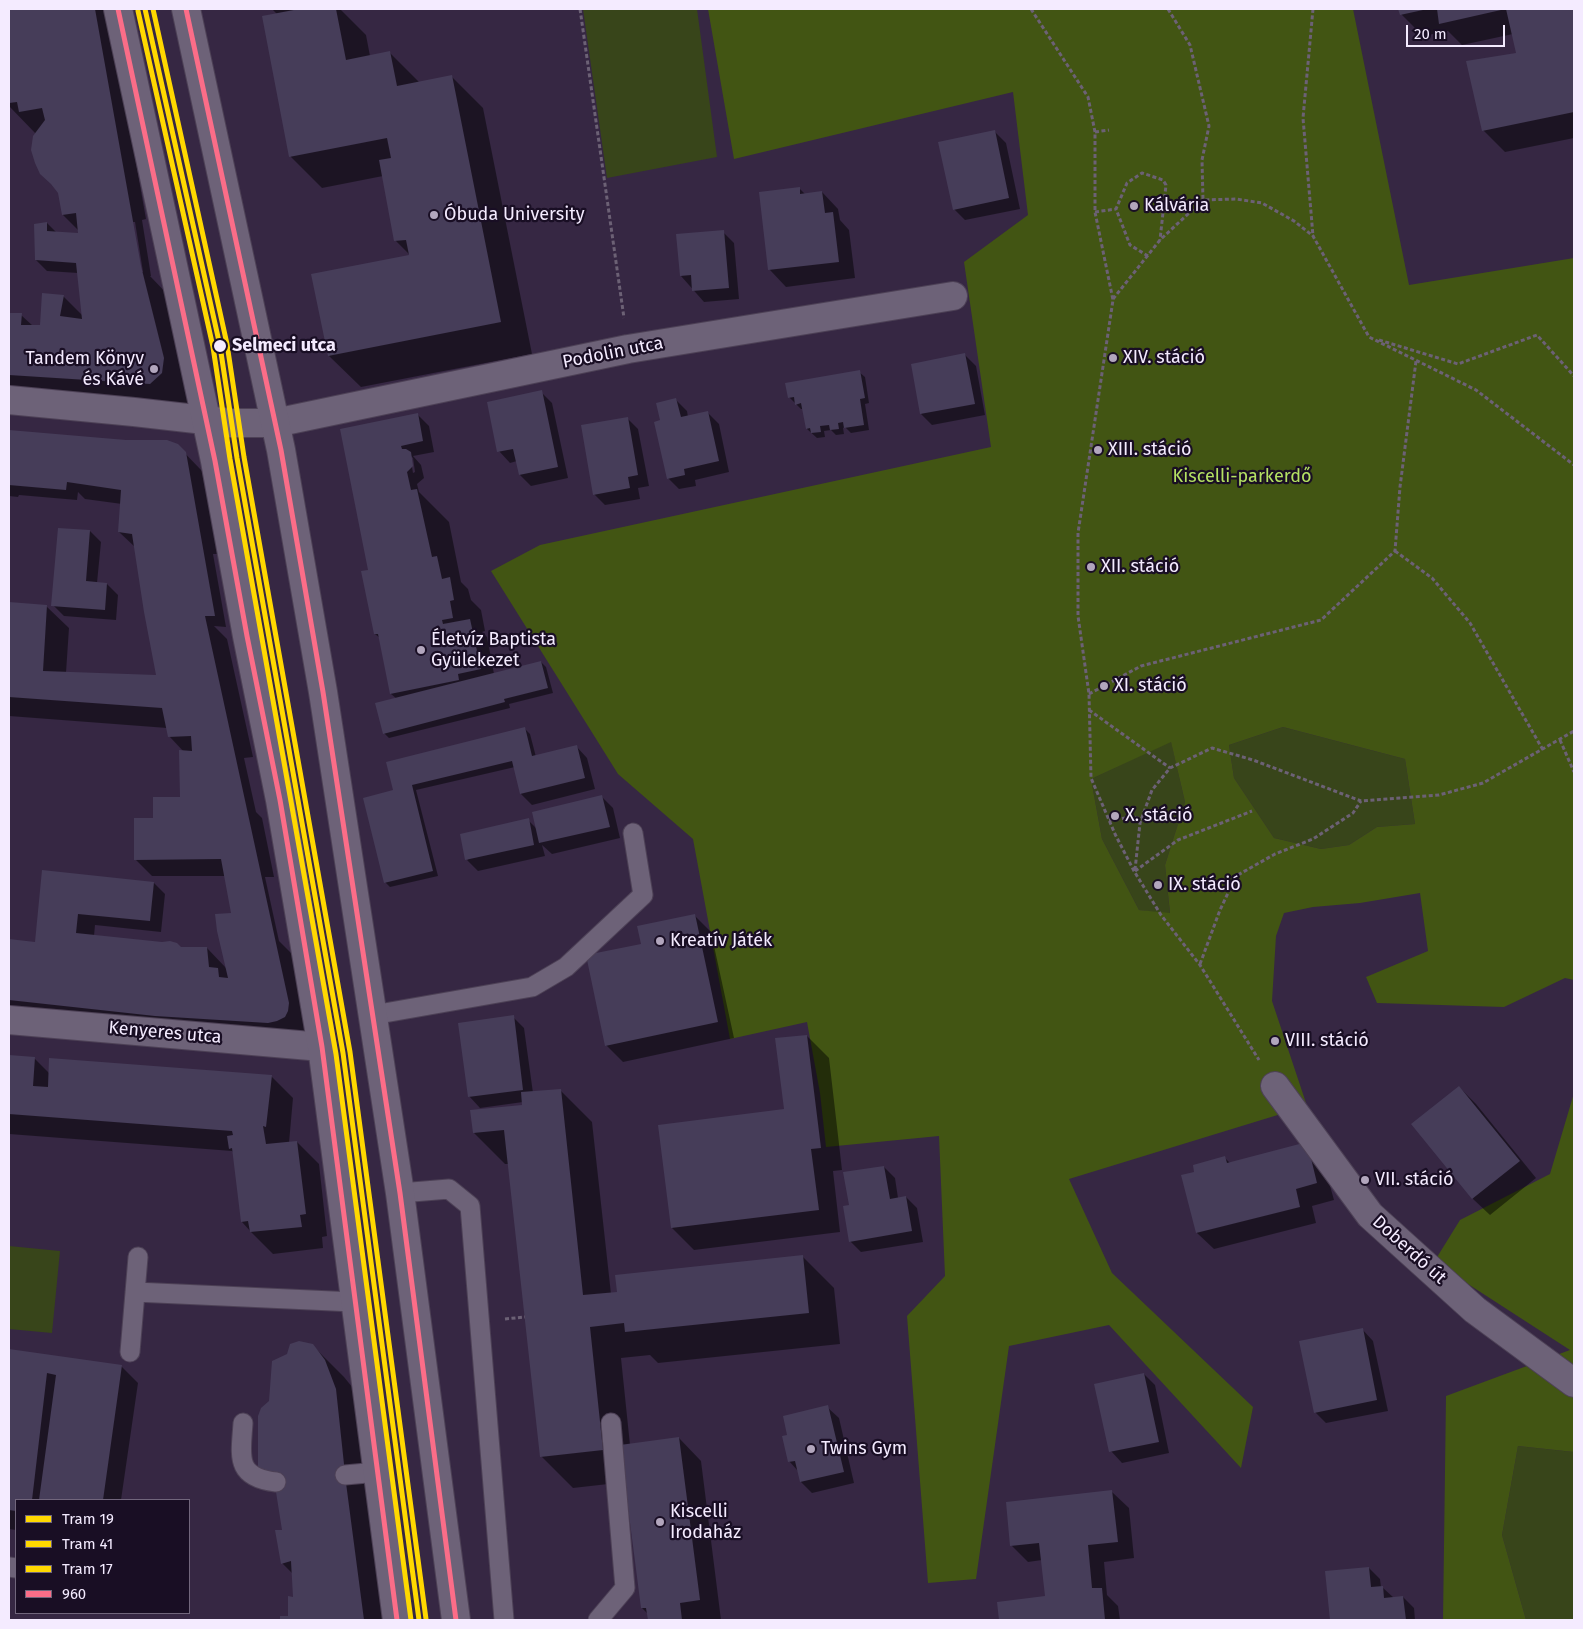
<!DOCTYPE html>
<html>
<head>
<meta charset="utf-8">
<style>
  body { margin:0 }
  #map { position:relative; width:1583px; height:1629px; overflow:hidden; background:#362743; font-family:"Fira Sans",sans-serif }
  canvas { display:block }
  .frame { position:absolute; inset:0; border:10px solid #f4ebff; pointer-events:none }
  .legend { position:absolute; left:15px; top:1499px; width:175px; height:115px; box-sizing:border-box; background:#190e24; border:1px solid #71667c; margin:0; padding:6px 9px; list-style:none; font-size:15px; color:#f4ebff }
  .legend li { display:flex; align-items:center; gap:10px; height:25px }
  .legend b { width:25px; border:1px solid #71667c }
  .scale { position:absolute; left:1406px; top:25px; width:99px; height:22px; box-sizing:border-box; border:2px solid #f4ebff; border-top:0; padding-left:6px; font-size:15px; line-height:18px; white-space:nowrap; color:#f4ebff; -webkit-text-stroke:4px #190e24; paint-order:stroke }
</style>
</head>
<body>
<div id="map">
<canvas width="1583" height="1629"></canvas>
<div class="frame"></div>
<ul class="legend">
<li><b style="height:6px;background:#ffd800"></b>Tram 19</li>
<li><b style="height:6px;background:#ffd800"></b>Tram 41</li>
<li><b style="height:6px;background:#ffd800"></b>Tram 17</li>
<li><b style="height:6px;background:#fb6d88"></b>960</li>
</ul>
<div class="scale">20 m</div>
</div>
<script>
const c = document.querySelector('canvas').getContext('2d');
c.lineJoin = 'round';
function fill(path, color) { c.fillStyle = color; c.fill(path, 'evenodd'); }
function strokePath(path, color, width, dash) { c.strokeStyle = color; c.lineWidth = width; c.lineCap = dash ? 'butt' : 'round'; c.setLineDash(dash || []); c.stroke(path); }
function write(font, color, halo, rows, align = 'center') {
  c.font = font + ' "Fira Sans",sans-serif'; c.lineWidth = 4.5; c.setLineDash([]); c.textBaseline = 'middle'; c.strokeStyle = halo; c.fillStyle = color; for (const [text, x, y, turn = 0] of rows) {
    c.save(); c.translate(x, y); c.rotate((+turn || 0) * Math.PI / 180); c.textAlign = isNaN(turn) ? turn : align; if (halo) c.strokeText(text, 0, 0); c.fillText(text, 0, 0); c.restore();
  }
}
fill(new Path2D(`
  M583 9H697L717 157 607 178Z
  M1283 727 1405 759 1415 824 1377 827 1349 845 1321 849 1274 838 1234 778 1229 745Z
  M1171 741 1185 802 1165 865 1170 914 1139 910 1102 839 1091 779Z
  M9 1246 60 1251 52 1333 9 1329Z
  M1518 1446 1574 1452V1620H1526L1502 1535Z`), '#38451a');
fill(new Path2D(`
  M708 9H1353L1409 285 1574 258V980L1565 978 1504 1007 1377 1003 1366 977 1428 951 1420 893 1360 903 1313 907 1284 913 1276 936 1272 1001 1307 1106 1069 1179 1112 1273 1253 1407 1241 1468 1109 1325 1009 1346 976 1579 928 1583 907 1316 945 1276 939 1136 826 1147 820 1093 807 1022 730 1039 693 839 618 774 491 571 540 545 991 447 964 262 1028 215 1013 92 734 159ZM1283 727 1405 759 1415 824 1377 827 1349 845 1321 849 1274 838 1234 778 1229 745ZM1171 742 1185 802 1165 865 1170 913 1139 910 1102 839 1091 779Z
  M1574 1093V1452L1518 1446 1502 1535 1526 1620H1443L1446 1396 1570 1350 1434 1262 1460 1220 1550 1174Z`), '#425513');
fill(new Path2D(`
  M9 9H120L130 129 146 219 142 220 151 276H150L172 299 193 405 9 403V314L21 315 33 326 41 327 63 296 83 316 78 273 47 271 36 260 35 225 47 223 57 233 80 234 79 231 63 215 59 192 36 134 9 106ZM132 222H135L143 272H140Z
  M272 9H340L366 35 370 56 389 52 420 83 451 76 483 108 532 354 361 387 329 356 411 256 396 241 383 176 322 188 291 157 263 17 277 14Z
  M1400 9H1574V138L1505 152 1483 130 1517 54 1513 34 1462 45 1448 31 1423 36 1401 14Z
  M995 132 1006 143 1020 209 965 220 954 209Z
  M799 188 805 194 822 192 838 209 840 220 849 230 855 278 786 287 770 270Z
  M723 232 734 243 739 299 704 302 681 276Z
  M965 355 976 366 985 415 932 425 921 414Z
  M859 372 865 377 869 403 865 404 869 430 851 433 845 427 843 428 844 434 836 435 831 430 824 431 825 437 817 438 807 429 803 409H801L789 397Z
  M541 392 552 403 568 478 531 486 520 475 517 461 510 463 499 451Z
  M676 400 687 411 688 417 708 413 719 424 729 472 695 480 696 486 679 489 668 478 661 421Z
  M418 415 429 426 434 452 413 456 421 465 424 478 417 484 419 492 449 522 461 582 468 589 471 600 481 610 485 631 482 632 487 637 494 674 541 662 546 667 553 693 509 704 510 708 389 738 384 733 397 699 391 694 380 638 375 634 370 570 355 502ZM410 455 413 458 415 472 413 473Z
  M627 418 638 429 649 486 638 488 640 499 605 505 594 494Z
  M9 432 177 445 202 471 218 554H213L226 627 214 626 227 639 253 757 244 758 256 812 262 818 274 877H265L279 941 296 958 310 1034 9 1028V940L36 943 43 871 154 883 165 894 161 932 95 925 94 936 181 948H207L227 969 233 914 225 876H152L135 859 154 819 184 799V752L169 736 167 728 9 716V604L46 606 69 628 66 673 157 677 136 548 119 532 122 504 85 499 78 492 77 500 19 495 18 497 9 496Z
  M90 531 101 542 97 583 107 584 118 595 116 620 64 616 53 605Z
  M525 729 530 734 536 757 576 746 587 758 595 789 532 805 521 794 515 767 416 790 438 876 390 887 385 882 394 791Z
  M602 797 613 808 620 838 552 854 542 845 545 856 478 871 467 860 528 820 537 829Z
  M694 915 711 932 734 1038 623 1062 606 1045 642 945Z
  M513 1017 524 1028 533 1093 560 1090 592 1122 611 1294 802 1256 834 1288 840 1344 658 1363 650 1355 621 1358 630 1445 679 1438 701 1461 721 1620H649L648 1614 642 1608 626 1482 573 1488 541 1456 509 1164H505L474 1133 523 1106V1102L480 1108 469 1096Z
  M807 1036 829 1058 842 1170 833 1171 840 1232 694 1250 672 1228 785 1110Z
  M9 1056 34 1058 50 1074 271 1076 293 1098 289 1143 297 1142 319 1164 327 1236 322 1237 323 1248 273 1254 251 1232 242 1222 234 1153 232 1151 9 1134Z
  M1459 1087 1476 1104 1536 1178 1490 1215 1473 1199 1413 1124Z
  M1306 1144 1323 1161 1334 1200 1312 1206 1316 1223 1214 1249 1197 1233 1183 1176 1196 1173 1225 1158 1230 1163Z
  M884 1167 895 1178 898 1198 906 1197 917 1208 923 1242 861 1252 850 1241 851 1206Z
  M1362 1329 1373 1341 1388 1411 1326 1423 1315 1412Z
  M312 1345 344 1377 357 1393 391 1620H281V1617H289L294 1598 293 1574 282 1563 283 1532 277 1489 260 1472 270 1402Z
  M9 1351 121 1366 138 1383 121 1500H16V1530L9 1529Z
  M1144 1374 1155 1385 1169 1453 1122 1463 1111 1451Z
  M827 1407 839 1418 854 1483 812 1493 801 1482 798 1471 789 1461V1436Z
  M1112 1492 1129 1508 1134 1558 1104 1562 1107 1595 1118 1606 1120 1620H1001L999 1603 1046 1598 1042 1560 1028 1562 1011 1545Z
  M1369 1568 1380 1579 1381 1587H1382L1394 1598 1403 1597 1414 1608 1415 1620H1331L1327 1572Z`), '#0007');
fill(new Path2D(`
  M9 9H95L141 266 164 358 162 373 150 384 9 375V313H22L21 325H40L42 293 64 295 60 316 82 319 76 263 35 260 34 224 47 222V231L78 233 76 213 62 215 58 193 51 184 40 174 35 163 31 150 33 136 45 120 42 108 19 112 17 102 9 103Z
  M299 9H336L346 60 390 51 397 86 452 75 501 322 328 356 311 274 409 255 406 240 394 241 379 160 391 158 387 138 289 157 262 16Z
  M1398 9H1423V10L1400 15Z
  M1437 9H1501V10L1439 24Z
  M1506 9H1574V112L1482 131 1466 61 1516 53Z
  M995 130 1009 198 953 210 938 142Z
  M800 187V194L822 191 825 213 833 212 839 262 768 270 759 192Z
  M724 230 729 288 692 291 691 275 680 276 676 234Z
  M965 353 975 404 920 414 911 364Z
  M860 370 865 398 860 399 864 425 844 428 843 422 838 423 839 429 830 430 829 425 820 426 821 432 811 433 810 428 806 429 801 403 795 405 794 397 788 398 785 383Z
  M542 390 558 467 519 475 513 449 497 452 487 402Z
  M676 398 681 417 708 411 719 461 684 469 685 475 667 479 654 422 660 420 656 403Z
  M418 413 423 441 401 446 402 449H406L411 452 413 466 407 472 411 490 417 489 432 557 437 556 442 579 450 577 454 600 450 601 453 618 442 620 443 624 470 619 481 669 458 674 459 680 390 694 378 634H374L361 571 368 570 340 429Z
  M628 417 638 475 628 477 630 488 593 495 581 425Z
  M9 430 126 440H167L178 444 186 452 215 616H205L289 1003 288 1011 285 1017 277 1021 268 1023 155 1016 9 1000V939L35 942 42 870 154 882 150 921 78 914 76 933 162 942 170 941 177 943 181 947H207L209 967 218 968 219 977 228 978 217 931 215 914 231 913 221 859 134 860V818H153V797H180L179 750 192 751 191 736 168 737 162 708 9 697V602L47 605 43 671 156 675 144 612 132 534 118 532 121 490 67 482 66 490 9 485Z
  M58 528 90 530 86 581 107 583 105 610 51 606Z
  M541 661 548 688 504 699 505 702 383 734 375 703Z
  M525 727 532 756 577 745 585 778 520 794 512 761 412 785 433 871 384 883 363 798 393 790 386 762Z
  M602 795 610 827 539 843 532 812Z
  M529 818 534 845 465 860 460 834Z
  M695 914 718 1022 605 1046 586 955 641 944 637 926Z
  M514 1015 523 1090 468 1097 458 1023Z
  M807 1035 821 1148 811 1149 819 1210 671 1228 658 1125 784 1109 775 1038Z
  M9 1055 35 1057 33 1086 48 1087 49 1058 272 1075 266 1127 263 1126 266 1144 297 1141 306 1214 300 1215 302 1227 250 1232 248 1221 241 1222 232 1148 229 1149 227 1136 233 1135 232 1131 9 1114Z
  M1459 1086 1520 1161 1472 1199 1411 1124Z
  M561 1089 583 1295 617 1292 615 1275 803 1255 809 1313 625 1332 624 1323 590 1327 603 1450 540 1457 504 1130 473 1133 470 1110 522 1105 521 1092Z
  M1307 1142 1317 1183 1296 1189 1300 1207 1196 1233 1181 1175 1194 1172 1193 1165 1225 1156 1227 1163Z
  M884 1166 890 1199 906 1196 912 1231 849 1242 843 1206 849 1205 843 1172Z
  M1363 1328 1377 1400 1314 1413 1299 1341Z
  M299 1341 313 1344 325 1360 336 1389 346 1483 364 1620H280V1616H288V1596L293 1597 291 1561 281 1564 275 1530H282L276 1492 277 1472H258V1416L261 1408 269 1401 272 1361 287 1354 290 1344Z
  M9 1349 122 1365 103 1500H39L56 1375 47 1373 32 1500H16V1511L9 1510Z
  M1144 1373 1159 1442 1109 1452 1094 1384Z
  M828 1405 844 1472 800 1482 795 1461 788 1462 782 1436 787 1435 783 1416Z
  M679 1437 700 1600 680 1603 682 1620H648L646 1608H641L620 1445Z
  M1112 1490 1118 1542 1088 1545 1092 1588H1102L1105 1620H999L997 1602 1045 1596 1039 1543 1010 1546 1006 1502Z
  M1369 1567 1371 1587 1383 1586 1384 1598 1403 1596 1406 1620H1330L1325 1571Z`), '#463d59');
const service = new Path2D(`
  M373 1015 532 987 566 967 643 895 633 833
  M400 1193 449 1189 470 1206 504 1620
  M135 1292 354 1302
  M130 1352 138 1257
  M243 1423C241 1455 234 1477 276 1482
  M345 1475 378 1472
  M9 1567 16 1568
  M598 1620 625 1588 611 1423`);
const minor = new Path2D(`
  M9 400 134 412 231 423H275L628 349 953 296
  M9 1020 322 1047
  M1275 1086 1370 1215 1475 1310 1574 1383`);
const secondary = new Path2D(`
  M118 9 215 461 247 636 280 800 322 1047 397 1620
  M186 9 281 450 323 692 400 1193 456 1620`);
strokePath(service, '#4d4156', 21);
strokePath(minor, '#4d4156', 30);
strokePath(secondary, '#4d4156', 30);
strokePath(new Path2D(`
  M580 9 624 318
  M1031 9 1088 97 1095 132V212L1113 300 1078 533V616L1089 694 1091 778 1115 834 1134 871 1161 915 1200 965 1259 1060
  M1168 9 1190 45 1209 126 1202 160 1203 200
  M1313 9 1303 118 1313 236
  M1095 132 1109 130
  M1095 212 1116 209
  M1148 256 1130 245 1116 209 1127 183 1142 173 1163 180 1166 185 1160 240
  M1113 299 1160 240 1203 200 1236 199 1262 203 1294 221 1313 236 1369 337 1476 390 1574 465
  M1379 340 1458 364 1537 335 1574 376
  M1395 551 1432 578 1470 623 1543 750
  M1089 694 1141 666 1321 620 1395 551 1400 487 1416 361
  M1089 710 1170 768
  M1560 740 1574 772
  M1109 820 1134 817 1142 819
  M1135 870 1140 823 1152 790 1170 768 1212 748 1253 760 1361 801 1439 795 1483 783 1574 731
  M1135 871 1178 840 1252 811
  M1200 964 1220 910 1236 876 1275 854 1313 839 1353 813 1361 801
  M505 1319 525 1317`), '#6c6175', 3, [4, 2.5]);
strokePath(service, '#6d6278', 19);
strokePath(minor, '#6d6278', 28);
strokePath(secondary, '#6d6278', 28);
strokePath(new Path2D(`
  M118 9 215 461 247 636 280 800 322 1047 397 1620
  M186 9 281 450 323 692 400 1193 456 1620`), '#fb6d88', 5);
strokePath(new Path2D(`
  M145 9 220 346 237 458 343 1053 419 1620`), '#ffd800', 5);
strokePath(new Path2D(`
  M138 11 213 347 230 459 336 1054 411 1620`), '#ffd800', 5);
strokePath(new Path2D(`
  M153 9 227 344 244 457 350 1052 426 1619`), '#ffd800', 5);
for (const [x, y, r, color] of [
  [1134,206,5,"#b2a6bd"],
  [434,215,5,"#b2a6bd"],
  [220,346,7,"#f4ebff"],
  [1113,358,5,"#b2a6bd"],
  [154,369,5,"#b2a6bd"],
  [1098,450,5,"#b2a6bd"],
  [1091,567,5,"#b2a6bd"],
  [421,650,5,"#b2a6bd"],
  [1104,686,5,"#b2a6bd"],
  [1115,816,5,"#b2a6bd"],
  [1158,885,5,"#b2a6bd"],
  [660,941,5,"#b2a6bd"],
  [1275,1041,5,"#b2a6bd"],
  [1365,1180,5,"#b2a6bd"],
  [811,1449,5,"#b2a6bd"],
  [660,1522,5,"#b2a6bd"]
]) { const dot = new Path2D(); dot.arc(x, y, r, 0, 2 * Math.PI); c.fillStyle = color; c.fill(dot); strokePath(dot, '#190e24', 2); }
write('18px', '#f4ebff', '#190e24', [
  ["Kálvária",1144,206],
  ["Óbuda University",444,215],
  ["XIV. stáció",1123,358],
  ["Tandem Könyv",144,359,"right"],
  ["és Kávé",144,380,"right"],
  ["XIII. stáció",1108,450],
  ["XII. stáció",1101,567],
  ["Életvíz Baptista",431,640],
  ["Gyülekezet",431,661],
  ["XI. stáció",1114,686],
  ["X. stáció",1125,816],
  ["IX. stáció",1168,885],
  ["Kreatív Játék",670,941],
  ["VIII. stáció",1285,1041],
  ["VII. stáció",1375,1180],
  ["Twins Gym",821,1449],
  ["Kiscelli",670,1512],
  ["Irodaház",670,1533]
], 'left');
write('bold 18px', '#f4ebff', '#190e24', [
  ["Selmeci utca",232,346]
], 'left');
write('18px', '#f4ebff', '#190e24', [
  ["Podolin utca",613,353,-11],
  ["Kenyeres utca",165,1033,5],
  ["Doberdó út",1409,1250,42]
]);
write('18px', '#b4e163', '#190e24', [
  ["Kiscelli-parkerdő",1242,477]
]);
</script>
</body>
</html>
